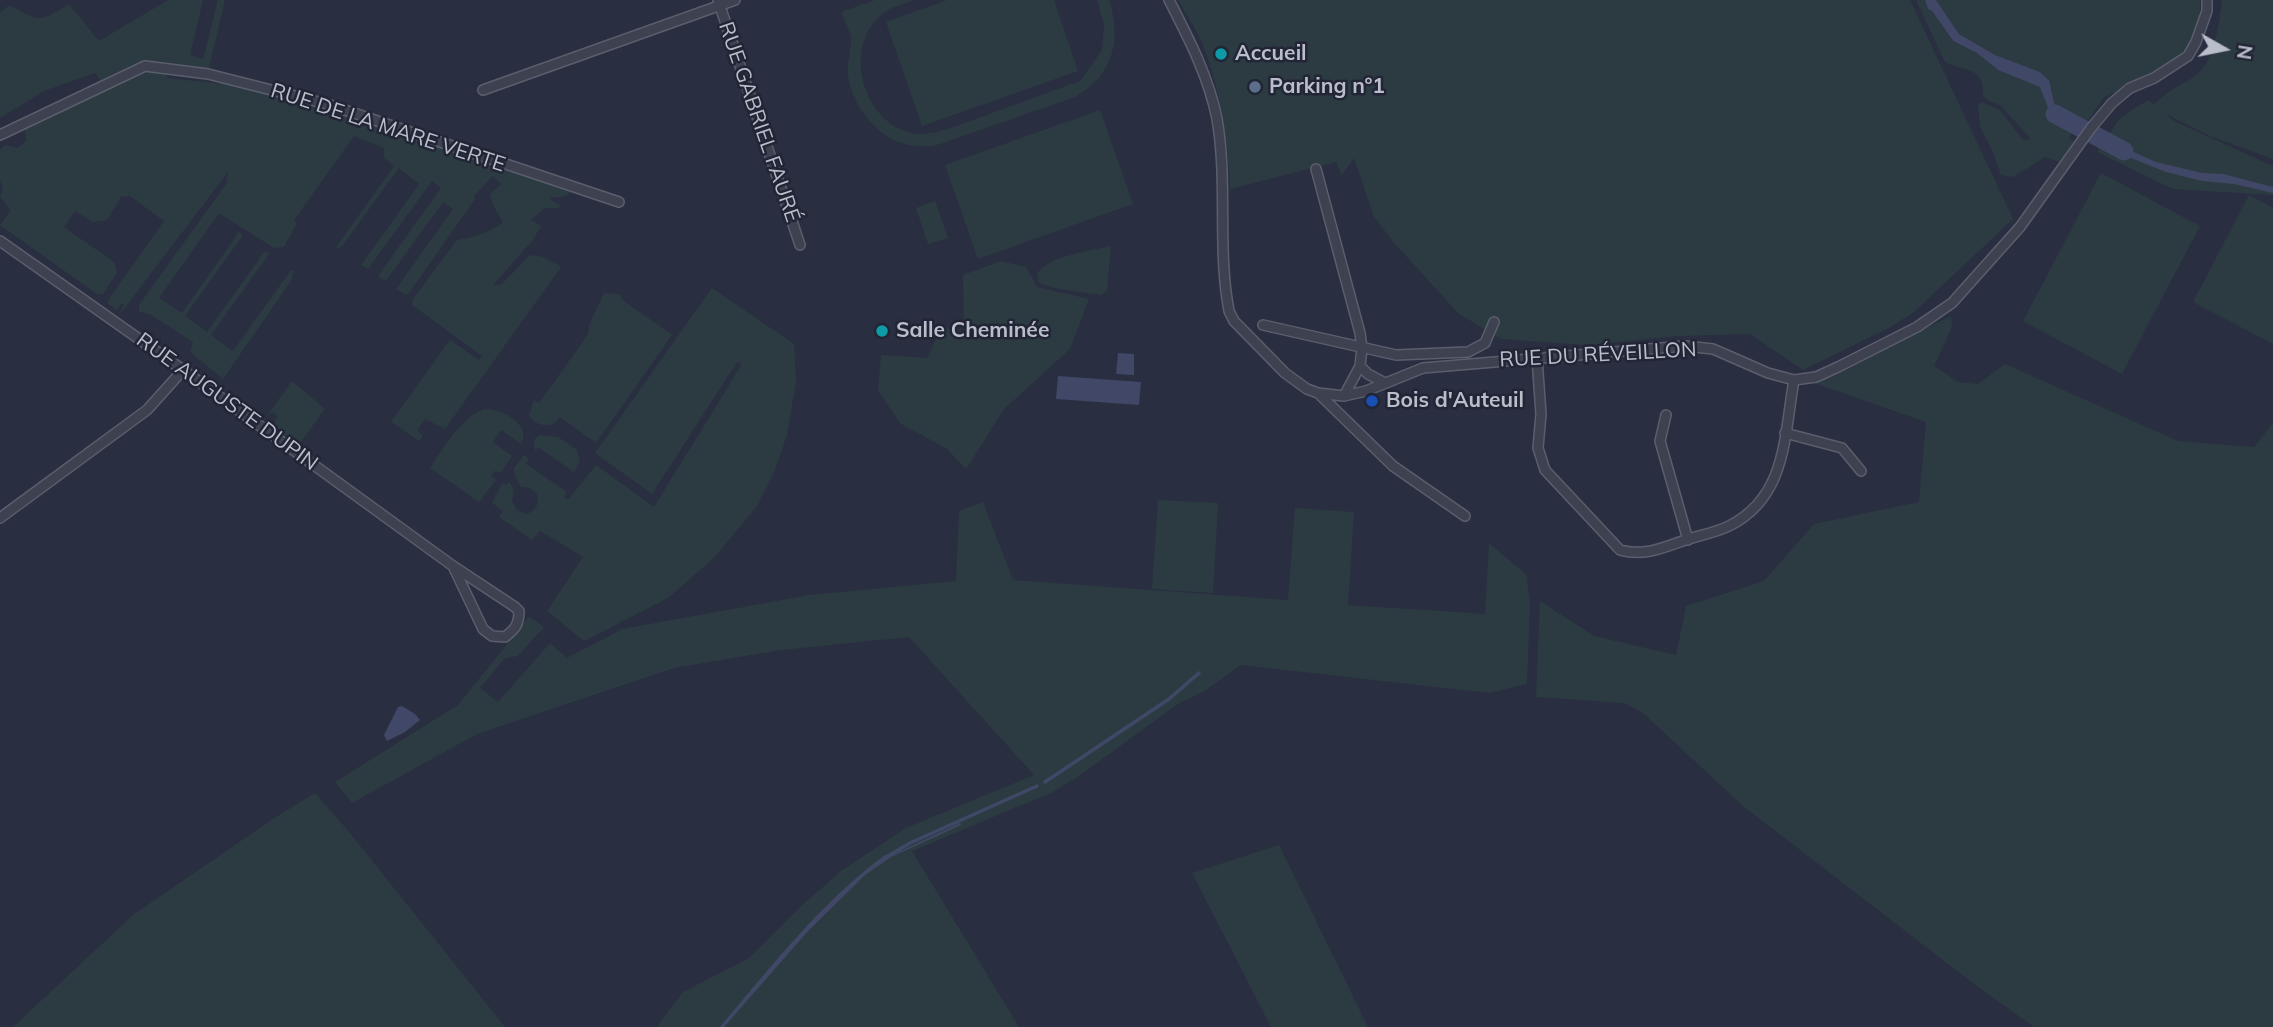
<!DOCTYPE html>
<html>
<head>
<meta charset="utf-8">
<style>
  body { margin:0 }
  #map { position:relative; width:2273px; height:1027px; overflow:hidden; background:#292e40; font-family:Mulish,sans-serif }
  canvas { display:block }
  .north { position:absolute; left:2189px; top:14px; width:70px; height:70px; -webkit-text-stroke:5px #222535; paint-order:stroke; rotate:99deg; font-size:19px; font-weight:700; line-height:28px; text-align:center; color:#babdca }
  .north::after { content:''; display:block; margin:auto; width:24px; height:32px; background:#babdca; clip-path:polygon(50% 0,100% 100%,50% 72%,0 100%) }
</style>
</head>
<body>
<div id="map">
<canvas width="2273" height="1027"></canvas>
<div class="north">N</div>
</div>
<script>
const c = document.querySelector('canvas').getContext('2d');
c.lineJoin = 'round';
function fill(path, color) { c.fillStyle = color; c.fill(path, 'evenodd'); }
function strokePath(path, color, width, dash) { c.strokeStyle = color; c.lineWidth = width; c.lineCap = dash ? 'butt' : 'round'; c.setLineDash(dash || []); c.stroke(path); }
function write(font, color, halo, rows, align = 'center') {
  c.font = font + ' Mulish,sans-serif'; c.lineWidth = 5; c.setLineDash([]); c.textBaseline = 'middle'; c.strokeStyle = halo; c.fillStyle = color; for (const [text, x, y, turn = 0] of rows) {
    c.save(); c.translate(x, y); c.rotate((+turn || 0) * Math.PI / 180); c.textAlign = isNaN(turn) ? turn : align; if (halo) c.strokeText(text, 0, 0); c.fillText(text, 0, 0); c.restore();
  }
}
fill(new Path2D(`
  M168 0H203L190 55 203 59 218 0H225L209 68 206 71 168 65 167 78 224 84 322 107 570 192 567 196 549 198 560 206 559 208H545L531 220 541 226 533 240 493 285H501L530 255 544 257 561 267 445 429 425 419 417 430 423 436 419 441 391 422 450 340 479 360 482 356 412 305 413 299 457 240C470 238 493 232 503 222L494 207 490 194 501 184 493 176 473 197 475 199 409 293 406 295 396 289 453 209 443 202 386 281 378 276 441 188 432 181 368 269 361 265 419 184 399 168 340 249 336 247 394 166 384 158V148L354 136 294 220 297 223 284 247 274 248 219 213 159 298 182 313 239 232 243 235 185 316 207 332 265 251 269 254 211 335 233 351 291 270 294 271 291 281 223 379 190 352 193 342 151 315 139 311V305L226 184 228 172 121 313 120 312 124 305 121 304 117 310 107 303 108 300 164 221 130 196 121 197 107 220 93 222 75 211 64 227 114 262 117 273 103 294H97L0 225 11 210 0 197 3 187 0 181V150L5 145 18 148 26 141 25 128 40 118 60 112 69 97 101 81 95 73 44 91 0 118V12L10 5C40 23 40 22 69 4L99 41Z
  M875 0H915C903 4 890 7 881 15 842 48 863 122 911 133 924 136 935 132 948 129L1080 81 1102 50 1104 25 1097 0H1109C1122 41 1113 75 1075 97L937 145C930 146 922 147 915 146 881 143 853 108 848 76 846 63 852 50 851 38 850 30 844 20 841 12Z
  M947 0H1054L1078 71 922 126 886 22Z
  M1178 0H1910L2013 219 1914 312 1887 329 1803 370 1750 334 1678 336 1586 345 1501 339 1459 314 1396 245 1374 217 1354 158 1342 175 1336 162 1230 189C1229 147 1219 81 1202 43 1196 29 1186 14 1178 0Z
  M1916 0H1925L1928 9 1932 11 1952 41 1977 53 1998 70 2041 87 2054 123 2072 133 2069 138 2074 141 2059 162 2045 157 2013 177 2001 175 1993 152 1980 126 1978 105 1981 102 2000 110 2022 139 2026 141 2030 138 2000 105 1989 101 1983 96C1984 65 1964 72 1945 62Z
  M1936 0H2200C2202 61 2158 67 2116 92 2113 94 2109 94 2106 96 2099 102 2092 115 2087 123L2080 119 2077 123 2055 106 2049 79 2040 72 1994 55 1959 34Z
  M2222 0H2273V159L2210 136 2166 114 2174 121 2273 166V195L2173 189 2097 152 2120 118 2148 100 2154 105C2168 90 2179 87 2195 76 2215 61 2219 24 2222 0Z
  M1100 110 1133 204 978 259 945 165Z
  M2101 173 2200 226 2122 374 2023 321Z
  M2249 195 2273 208V344L2193 302Z
  M935 201 948 238 928 244 916 208Z
  M1111 246 1107 291 1101 295 1054 288 1039 283 1037 274C1047 256 1090 251 1111 246Z
  M1001 261 1026 267 1037 287 1089 299 1070 349 1004 409 966 469 946 448 901 424 878 391 881 355 927 358 942 326 964 332 963 275Z
  M712 288 794 344 796 381 787 435 773 475 757 506 713 559 668 598 584 641 547 611 583 557 540 531 532 540 499 517 503 511 492 503 502 483 506 485 509 482 514 489 512 501 517 510 527 514C545 506 540 486 521 487L514 473V468L524 455 529 459 526 464 567 492 564 497 568 500 596 465 654 507 742 364 737 362 652 494 595 453Z
  M604 293 619 294 624 301 672 335 596 443 560 417 554 424C544 427 533 424 529 415L534 400 539 403 589 333V325Z
  M1951 316 1952 327 1934 366 1958 382 1978 384 2005 364 2178 441 2254 447 2273 423V1027H2034L1978 987 1743 806 1643 713 1623 703 1536 697 1540 601 1594 636 1676 655 1686 606 1764 581 1814 524 1919 502 1926 422 1814 383Z
  M292 381 323 407 324 410 301 442 295 443 281 433 274 422 278 416 272 412 266 417Z
  M484 409C500 408 533 425 521 444L501 430 493 442 512 456 501 473 494 471 491 476 496 480 479 502 430 468C444 447 459 420 484 409Z
  M539 435 558 437 577 450 580 462 574 472 538 447 535 451 534 440Z
  M1158 500 1218 503 1213 593 1152 589Z
  M983 502 1013 580 1288 600 1295 508 1354 512 1348 605 1485 614 1489 543 1526 574 1530 603 1527 684 1489 693 1241 665 1206 690 1179 703 1079 776 1053 792 912 851 1019 1027H657L683 992 749 958 799 908 841 871 877 847 906 828 1034 775 909 637 781 650 674 668 477 734 352 803 335 782 458 705 529 617 544 627 518 656 505 658 480 688 498 702 550 643 567 658 622 629 810 595 956 581 959 511Z
  M315 793 350 833 505 1027H13L133 915 273 819Z
  M1279 845 1368 1027H1271L1192 873Z`), '#2c3b42');
fill(new Path2D(`
  M1925 0H1936L1959 34 1995 55 2040 72 2049 80 2055 106 2077 123 2072 133 2054 123 2040 87 1998 70 1977 53 1953 41 1932 11 1928 9Z
  M2105 136 2111 142 2156 162 2202 173 2223 174 2273 187V193L2234 184 2202 181 2166 172 2099 145Z
  M1118 353 1134 354V375L1116 374Z
  M1058 376 1141 382 1139 405 1056 399Z
  M402 706 415 714 420 720 405 732 387 741 384 735 398 707Z
  M960 823 961 825 891 857 865 875 808 931 724 1027H720C771 967 821 902 885 855L888 857Z`), '#414867');
strokePath(new Path2D(`
  M1045 782 1169 699 1199 673
  M883 859 910 843 1037 786`), '#414867', 3.5);
strokePath(new Path2D(`
  M2055 114 2124 151`), '#414867', 19);
const street = new Path2D(`
  M718 0 800 245
  M1169 0C1188 37 1209 77 1217 119 1228 182 1217 248 1229 311L1234 321 1285 373 1307 389 1318 393 1344 396 1366 391 1423 368 1685 346 1713 349 1768 373 1794 380 1816 377 1838 367 1917 327 1952 303 2020 227 2091 128 2112 103 2130 88 2154 78 2188 56 2196 42 2207 11V0
  M483 90 735 0
  M0 135 145 66 208 74 327 104 619 202
  M1316 169 1360 333 1362 348 1360 366 1368 374 1385 383
  M0 241 183 370 453 566 515 607 519 611C519 625 515 629 505 637L492 636 483 629 453 566
  M1263 325 1396 355 1468 352 1485 343 1494 322
  M1537 358 1541 414 1538 448 1545 470 1620 550C1645 557 1665 547 1688 539 1702 535 1717 532 1729 526 1787 497 1784 436 1794 380
  M1318 393 1393 466 1465 516
  M1344 396 1360 366
  M1666 415 1660 441 1688 540
  M1785 433 1842 448 1861 471
  M0 518 147 410 183 370`);
strokePath(street, '#5b5e6d', 12);
strokePath(street, '#3d4150', 9);
for (const [x, y, r, color] of [
  [1221,54,7,"#0f9aa8"],
  [1255,87,7,"#5c6f8a"],
  [882,331,7,"#0f9aa8"],
  [1372,401,7,"#1a4fb4"]
]) { const dot = new Path2D(); dot.arc(x, y, r, 0, 2 * Math.PI); c.fillStyle = color; c.fill(dot); strokePath(dot, '#222535', 2.5); }
write('bold 21px', '#babdca', '#222535', [
  ["Accueil",1235,54],
  ["Parking n°1",1269,87],
  ["Salle Cheminée",896,331],
  ["Bois d'Auteuil",1386,401]
], 'left');
write('21px', '#babdca', '#222535', [
  ["RUE GABRIEL FAURÉ",759,122,71],
  ["RUE DE LA MARE VERTE",388,128,18],
  ["RUE DU RÉVEILLON",1598,355,-3],
  ["RUE AUGUSTE DUPIN",227,402,36]
]);
</script>
</body>
</html>
